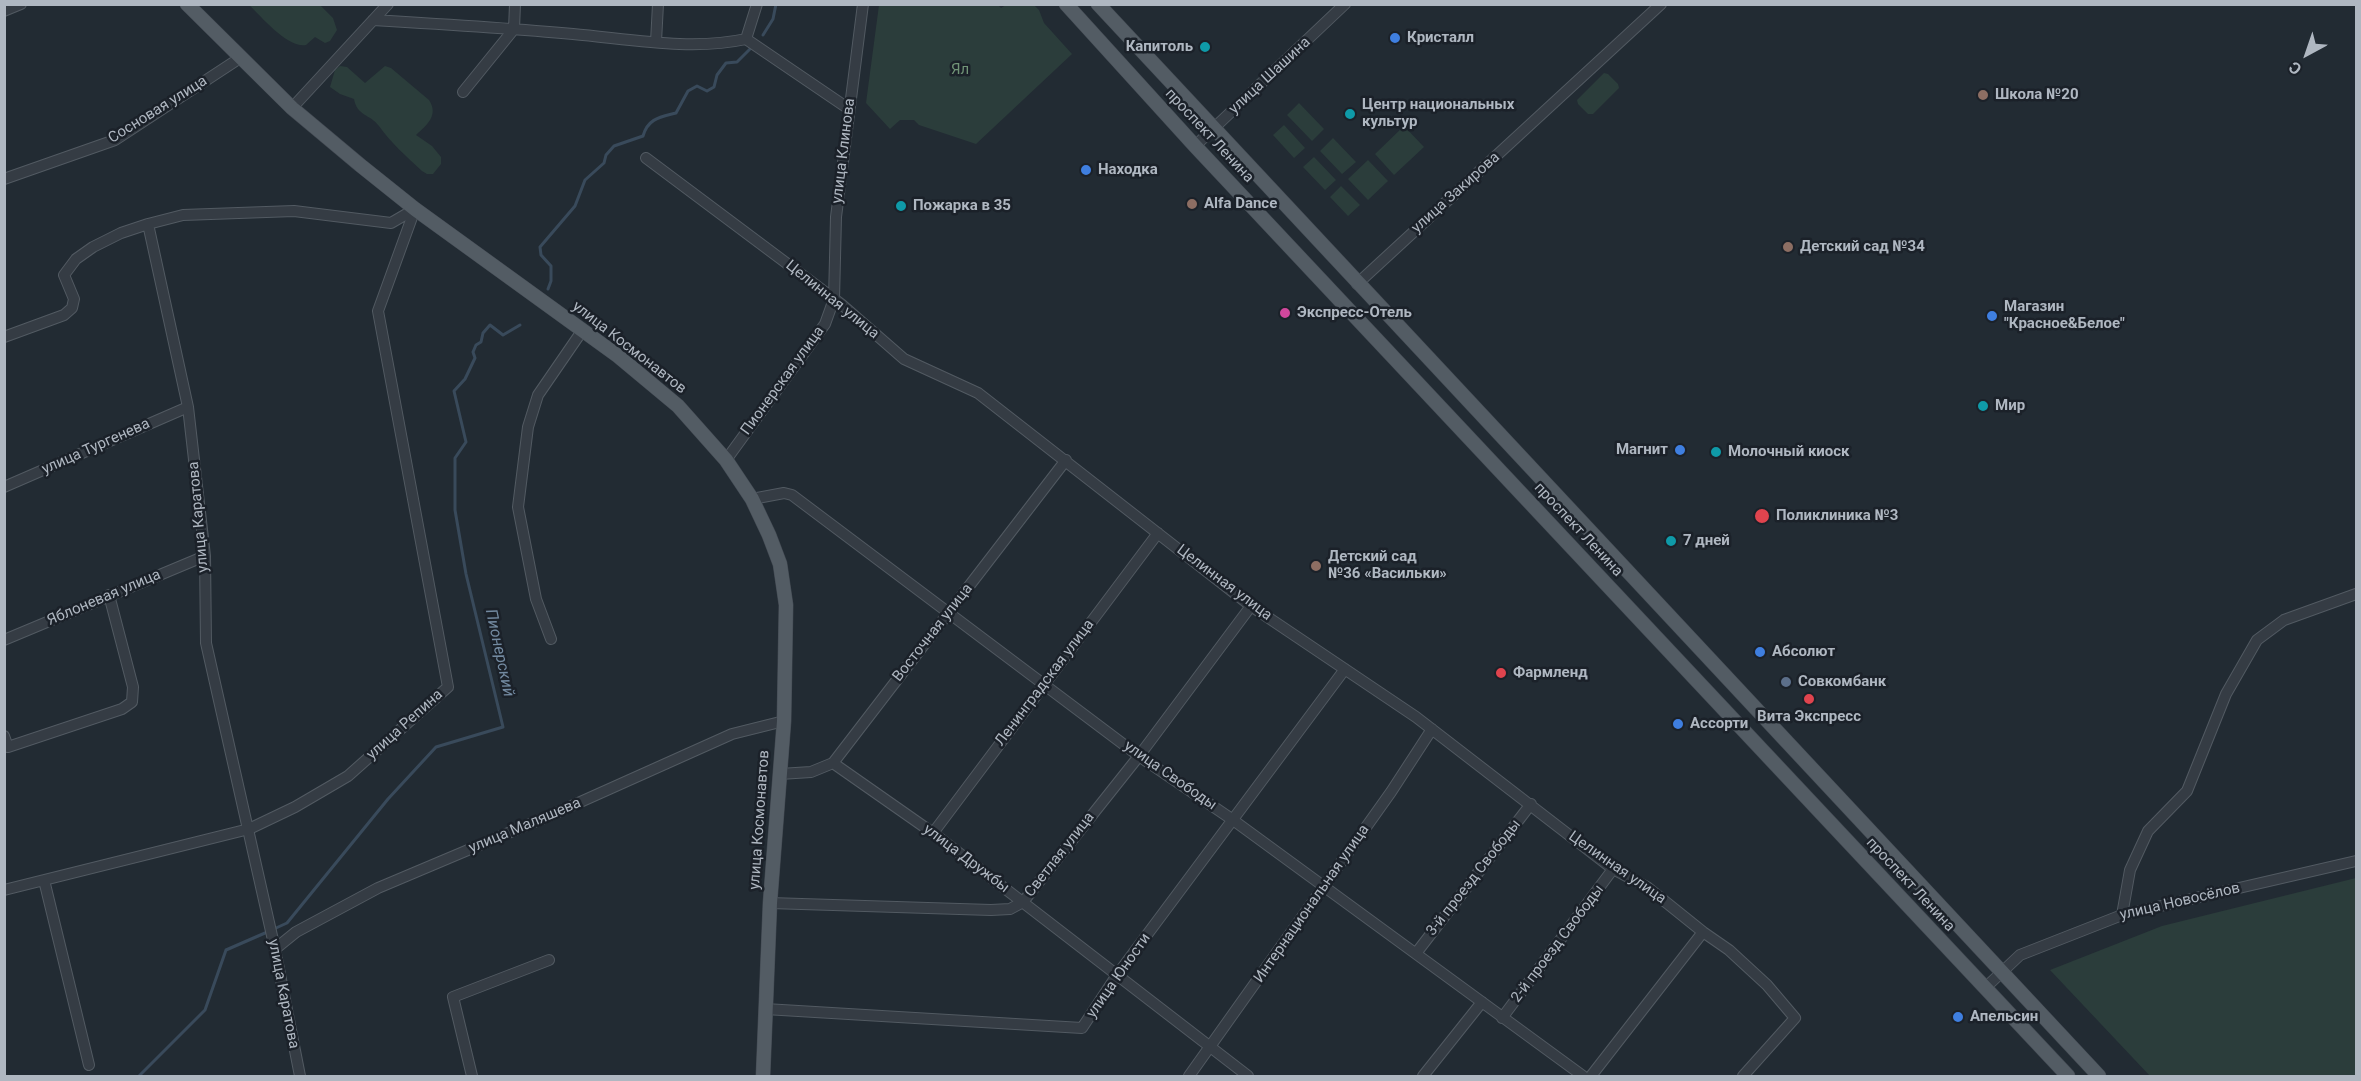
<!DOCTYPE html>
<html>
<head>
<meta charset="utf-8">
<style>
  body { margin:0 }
  #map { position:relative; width:2361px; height:1081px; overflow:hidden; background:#222b33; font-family:Roboto,sans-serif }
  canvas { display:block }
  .frame { position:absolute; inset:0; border:6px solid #afb7c1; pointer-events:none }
  .north { position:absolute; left:2277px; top:24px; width:60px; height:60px; -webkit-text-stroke:4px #1b2129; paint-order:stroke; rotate:220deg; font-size:16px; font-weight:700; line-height:24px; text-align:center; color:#afb7c1 }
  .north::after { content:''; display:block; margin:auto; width:21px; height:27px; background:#afb7c1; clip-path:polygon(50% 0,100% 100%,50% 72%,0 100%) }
</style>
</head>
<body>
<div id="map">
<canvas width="2361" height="1081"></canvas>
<div class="frame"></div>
<div class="north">С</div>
</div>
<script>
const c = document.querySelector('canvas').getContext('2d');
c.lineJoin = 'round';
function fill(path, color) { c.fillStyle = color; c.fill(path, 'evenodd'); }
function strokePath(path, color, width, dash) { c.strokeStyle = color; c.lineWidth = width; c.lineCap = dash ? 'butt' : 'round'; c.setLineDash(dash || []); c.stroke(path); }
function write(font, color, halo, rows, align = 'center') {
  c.font = font + ' Roboto,sans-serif'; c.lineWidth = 5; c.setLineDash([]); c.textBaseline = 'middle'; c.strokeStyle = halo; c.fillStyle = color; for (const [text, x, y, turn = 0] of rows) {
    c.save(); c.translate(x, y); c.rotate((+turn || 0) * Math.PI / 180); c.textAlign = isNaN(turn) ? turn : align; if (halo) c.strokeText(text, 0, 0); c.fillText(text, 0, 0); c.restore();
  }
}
fill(new Path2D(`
  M997 4 1001 8 1006 5H1034L1039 10 1044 23 1072 54 976 144 919 125 914 120H900L890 129 866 103 879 5Z
  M249 5H320L333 18 337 30 330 41 325 43 315 37 306 45C287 48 262 17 249 5Z
  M340 66 347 67 365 83 385 66 391 68 429 100C439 115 427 125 416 135L432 146 441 157V164L433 174H427L422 171C407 157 391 143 379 126 370 114 357 116 354 99L340 94 330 87 335 70Z
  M1604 73 1608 74 1618 84 1619 88 1593 114H1588L1578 104 1577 100Z
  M1299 103 1324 129 1312 141 1287 115Z
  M1284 125 1305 148 1294 158 1273 135Z
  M1404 126 1424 147 1394 175 1375 154Z
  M1333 138 1356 162 1342 174 1320 151Z
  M1314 157 1336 180 1325 190 1303 167Z
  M1368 160 1388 181 1368 200 1348 179Z
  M1341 186 1360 205 1348 216 1330 197Z
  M2356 878V1076H2150L2050 970 2162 926Z`), '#2b3d3b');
strokePath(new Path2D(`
  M763 35 773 19 776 4
  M548 289 551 281V266L541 255 540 247 575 206 585 180 604 163 606 155 614 146 643 136C648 118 661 117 676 113L688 91 697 86 707 91 714 87 717 75 726 63 737 62 750 49
  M276 928 287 923 388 799 436 747 503 727 466 574 455 510V458L466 442 454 391 465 379 475 358 473 352 476 345 481 342 483 333 490 325 503 335 520 325
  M139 1076 205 1010 226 950 265 933`), '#394a5b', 3);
const minor = new Path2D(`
  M4 11 21 4
  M373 20C440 24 507 28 573 34 630 39 691 51 746 39L849 109
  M746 39 757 4
  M656 42 658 4
  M463 92 514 29 515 4
  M292 108 388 4
  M1195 146 1345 4
  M646 158 841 304 904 359 978 393 1251 606 1416 717 1613 869 1647 887 1703 932 1729 950 1767 985 1795 1018 1743 1076
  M4 179 115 140 240 58
  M148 224 188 407 205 556 206 643 275 949 300 1076
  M1357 284 1661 4
  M4 337 64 315 72 308 74 299 64 275 76 259 93 247 121 233 148 224 183 215 294 211 391 223 415 209
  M726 460 825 324 834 299 836 217 863 4
  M4 487 188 407
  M752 499 784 493 792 495 1139 756 1233 820 1583 1076
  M551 639 536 599 518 507 528 427 538 395 582 331
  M4 640 205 556
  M4 736 8 747 122 709 132 702 133 687 109 595
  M833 763 933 833 1248 1076
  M780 774 811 772 833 763 1066 460
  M933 833 1158 533
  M44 880 89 1065
  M4 890 249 829 295 807 348 776 448 687 378 311 415 209
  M770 903 991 910 1010 909 1023 902 1139 756 1251 606
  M2122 915 2130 870 2148 831 2187 791 2226 694 2257 640 2284 620 2356 594
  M275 949 296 932 378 888 558 812 732 734 784 721
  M1417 952 1531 804
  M1985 988 2020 955 2122 915 2356 861
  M765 1009 1082 1028 1117 975 1345 669
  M1502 1018 1613 869
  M472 1076 453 997 549 960
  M1189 1076 1391 792 1432 729
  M1423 1076 1482 1002
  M1591 1076 1703 932`);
const major = new Path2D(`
  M187 4 292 108 360 165 415 209 618 356 678 406 726 460 752 499 769 535 780 564 786 605 784 721 770 903 763 1076
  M1066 4 1195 146 2068 1076
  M1098 4 2099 1076`);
strokePath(minor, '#525a62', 12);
strokePath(major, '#414851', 15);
strokePath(minor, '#353c44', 10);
strokePath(major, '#535c64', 14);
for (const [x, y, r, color] of [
  [1395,38,6,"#3f7fe0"],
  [1205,47,6,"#0f9aa8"],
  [1983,95,6,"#8d6e63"],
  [1350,114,6,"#0f9aa8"],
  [1086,170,6,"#3f7fe0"],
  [1192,204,6,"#8d6e63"],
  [901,206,6,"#0f9aa8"],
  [1788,247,6,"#8d6e63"],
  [1285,313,6,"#d1479c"],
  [1992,316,6,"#3f7fe0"],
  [1983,406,6,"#0f9aa8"],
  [1680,450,6,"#3f7fe0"],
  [1716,452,6,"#0f9aa8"],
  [1762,516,8,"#e0444e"],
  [1671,541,6,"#0f9aa8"],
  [1316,566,6,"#8d6e63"],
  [1760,652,6,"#3f7fe0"],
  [1501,673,6,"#e0444e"],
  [1786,682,6,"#5c6f8a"],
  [1809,699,6,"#e0444e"],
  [1678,724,6,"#3f7fe0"],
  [1958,1017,6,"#3f7fe0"]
]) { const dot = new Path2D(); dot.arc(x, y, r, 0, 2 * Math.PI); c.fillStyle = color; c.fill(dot); strokePath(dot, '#1b2129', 2); }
write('bold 15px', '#afb7c1', '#1b2129', [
  ["Кристалл",1407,38],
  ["Капитоль",1193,47,"right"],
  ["Школа №20",1995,95],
  ["Центр национальных",1362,105],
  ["культур",1362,122],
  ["Находка",1098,170],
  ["Alfa Dance",1204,204],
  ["Пожарка в 35",913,206],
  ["Детский сад №34",1800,247],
  ["Магазин",2004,307],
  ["\"Красное&Белое\"",2004,324],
  ["Экспресс-Отель",1297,313],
  ["Мир",1995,406],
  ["Магнит",1668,450,"right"],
  ["Молочный киоск",1728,452],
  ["Поликлиника №3",1776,516],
  ["7 дней",1683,541],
  ["Детский сад",1328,557],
  ["№36 «Васильки»",1328,574],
  ["Абсолют",1772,652],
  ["Фармленд",1513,673],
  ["Совкомбанк",1798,682],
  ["Вита Экспресс",1809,717,"center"],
  ["Ассорти",1690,724],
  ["Апельсин",1970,1017]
], 'left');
write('15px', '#719477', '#1b2129', [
  ["Ял",960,70]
]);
write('15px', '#afb7c1', '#1b2129', [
  ["улица Шашина",1270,76,-43],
  ["Сосновая улица",158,110,-32],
  ["проспект Ленина",1209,136,47],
  ["улица Клинова",844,151,-83],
  ["улица Закирова",1456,193,-42],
  ["Целинная улица",832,300,39],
  ["улица Космонавтов",629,348,38],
  ["Пионерская улица",783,381,-54],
  ["улица Тургенева",96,447,-24],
  ["улица Каратова",199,517,-95],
  ["проспект Ленина",1578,530,47],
  ["Целинная улица",1224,583,37],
  ["Яблоневая улица",104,598,-23],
  ["Восточная улица",933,633,-52],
  ["Ленинградская улица",1045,683,-53],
  ["улица Репина",405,725,-42],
  ["улица Свободы",1170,776,35],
  ["улица Космонавтов",760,820,-86],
  ["улица Маляшева",525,826,-23],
  ["Светлая улица",1060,855,-52],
  ["улица Дружбы",966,859,37],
  ["Целинная улица",1617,868,35],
  ["3-й проезд Свободы",1474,878,-52],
  ["проспект Ленина",1910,885,47],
  ["улица Новосёлов",2180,902,-13],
  ["Интернациональная улица",1312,904,-55],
  ["2-й проезд Свободы",1558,944,-53],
  ["улица Юности",1119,976,-55],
  ["улица Каратова",283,994,79]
]);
write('italic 16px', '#738aa1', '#1b2129', [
  ["Пионерский",499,653,78]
]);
</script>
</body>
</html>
